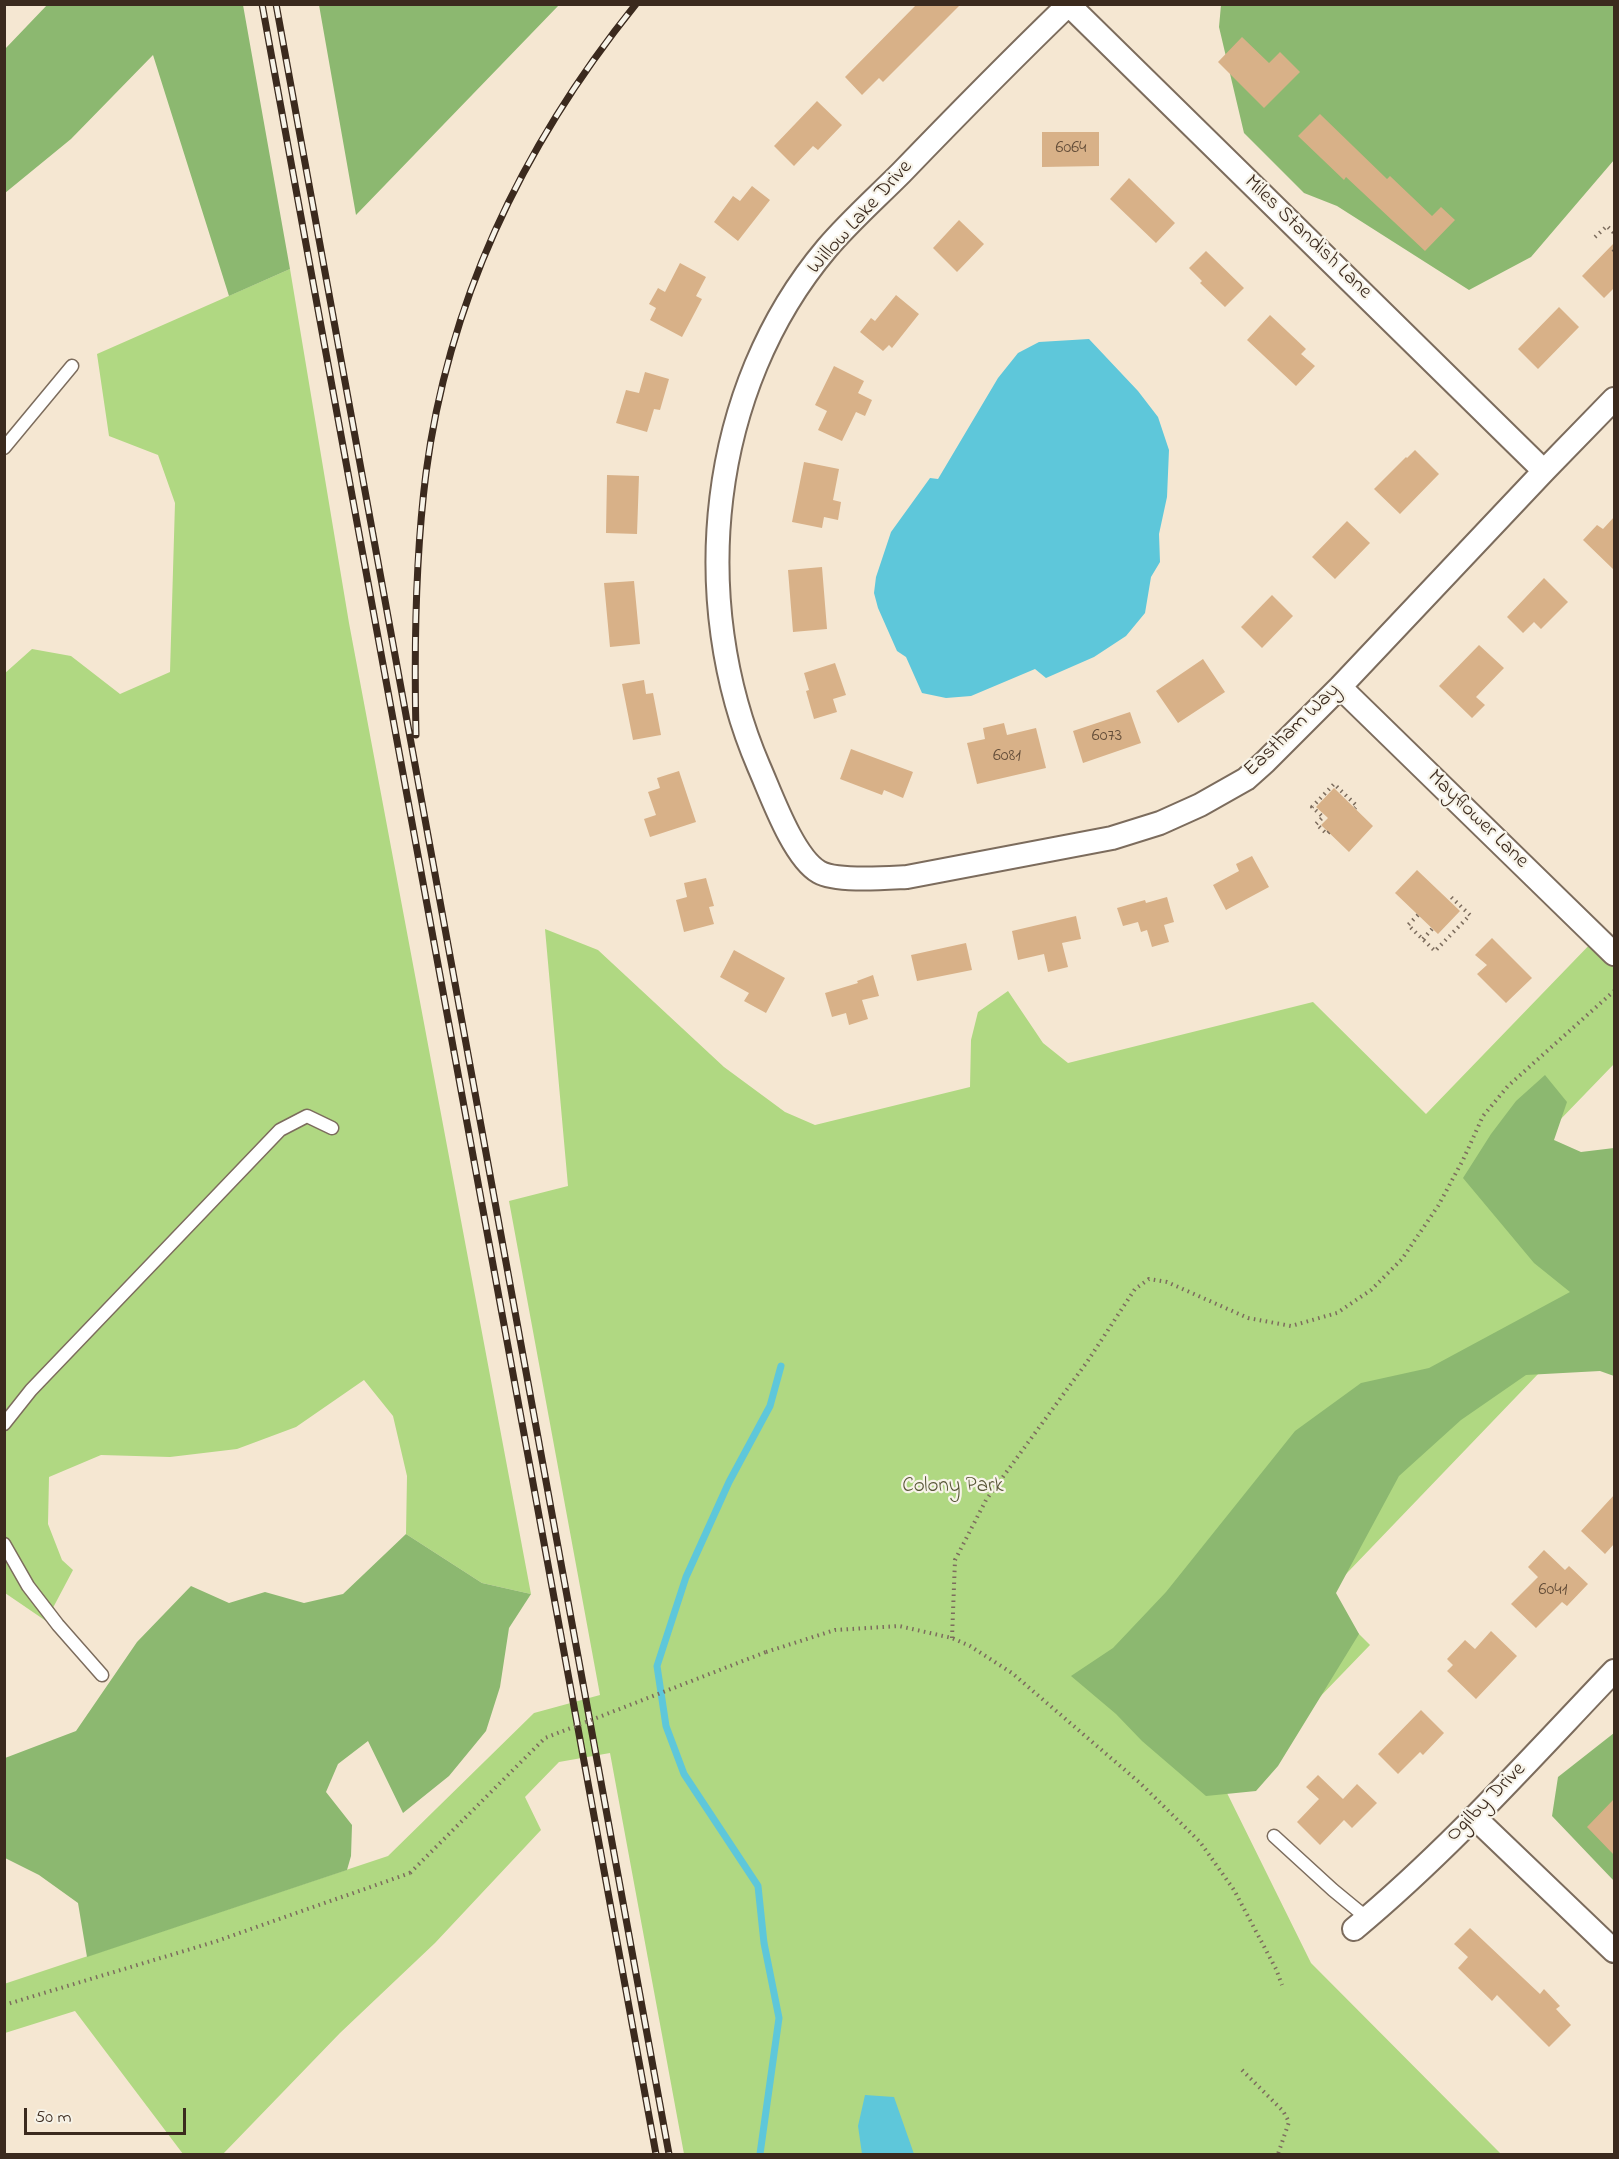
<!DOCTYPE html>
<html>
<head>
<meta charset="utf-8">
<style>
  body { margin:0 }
  #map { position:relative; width:1619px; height:2159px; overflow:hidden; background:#f5e7d2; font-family:"Indie Flower",sans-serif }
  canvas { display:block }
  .frame { position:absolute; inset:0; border:6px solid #3b2a1e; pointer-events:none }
  .scale { position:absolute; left:24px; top:2108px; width:162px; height:27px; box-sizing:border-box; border:3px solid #3b2a1e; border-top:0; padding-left:8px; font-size:18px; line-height:21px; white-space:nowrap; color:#3b2a1e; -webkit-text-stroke:4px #f7f3e8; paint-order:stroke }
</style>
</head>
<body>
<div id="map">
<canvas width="1619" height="2159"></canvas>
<div class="frame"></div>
<div class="scale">50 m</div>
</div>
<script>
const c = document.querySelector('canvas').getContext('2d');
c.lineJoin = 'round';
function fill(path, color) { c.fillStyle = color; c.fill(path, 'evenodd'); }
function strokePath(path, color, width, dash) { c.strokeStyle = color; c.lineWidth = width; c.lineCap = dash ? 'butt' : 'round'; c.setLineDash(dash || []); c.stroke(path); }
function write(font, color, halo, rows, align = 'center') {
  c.font = font + ' "Indie Flower",sans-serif'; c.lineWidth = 4.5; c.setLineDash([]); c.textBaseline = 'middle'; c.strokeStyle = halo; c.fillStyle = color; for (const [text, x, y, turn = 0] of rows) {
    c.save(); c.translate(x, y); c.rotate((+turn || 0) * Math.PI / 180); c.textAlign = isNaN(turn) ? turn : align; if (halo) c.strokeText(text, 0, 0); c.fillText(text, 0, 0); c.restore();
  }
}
fill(new Path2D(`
  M290 269 349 623 531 1594 482 1583 406 1534 407 1476 393 1416 364 1380 296 1427 237 1449 170 1457 101 1455 49 1477 48 1524 62 1560 73 1570 46 1621 5 1593 4 674 32 649 71 656 120 694 170 672 175 503 158 455 109 436 97 354Z
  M545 929 598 950 724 1067 785 1112 815 1125 970 1087 971 1040 978 1012 1008 991 1043 1043 1068 1063 1313 1002 1426 1114 1597 937 1614 954V1064L1498 1184 1612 1297 1323 1598 1370 1645 1227 1793 1311 1963 1501 2154H684L610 1753 559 1762 525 1797 541 1830 435 1943 340 2033 223 2154H183L75 2011 5 2033 4 1984 388 1856 534 1713 600 1695 509 1201 568 1186Z`), '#b0d882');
fill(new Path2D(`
  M48 4 243 5 290 269 229 296 153 55 71 139 5 193V49Z
  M319 5V4L559 5 356 215Z
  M1221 5H1614V160L1531 257 1469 290 1337 206 1304 193 1244 133 1219 27Z
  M1545 1075 1567 1102 1554 1140 1581 1152 1614 1148V1376L1600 1371 1526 1375 1461 1420 1399 1476 1336 1593 1359 1634 1278 1766 1256 1791 1206 1796 1142 1741 1116 1714 1071 1676 1113 1648 1166 1592 1295 1431 1361 1383 1429 1368 1570 1292 1534 1263 1463 1178 1491 1134 1516 1101Z
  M406 1534 482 1583 531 1594 509 1628 500 1687 486 1731 449 1776 403 1813 368 1741 338 1764 326 1792 352 1825 351 1856 347 1870 87 1957 78 1903 39 1875 5 1858V1758L76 1731 137 1642 191 1586 229 1603 265 1592 304 1603 343 1594Z
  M1614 1733V1881L1552 1816 1558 1777Z`), '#8cb870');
fill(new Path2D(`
  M1089 339 1138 391 1158 417 1169 450 1167 497 1159 534 1160 562 1151 577 1145 613 1126 636 1094 657 1046 678 1035 669 971 696 946 698 922 693 906 657 897 651 878 608 874 593 876 577 891 532 930 478 938 479 998 378 1018 353 1039 342Z
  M865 2095 894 2097 914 2154H862L858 2126Z`), '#5ec7da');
strokePath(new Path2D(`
  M760 2154 779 2018 764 1943 758 1886 684 1774 666 1726 657 1666 686 1577 729 1482 770 1406 781 1366`), '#5ec7da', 7);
fill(new Path2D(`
  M917 4H961L883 82 879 78 862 95 845 77Z
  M1242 37 1269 63 1280 52 1300 72 1264 108 1218 62Z
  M817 101 842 125 818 150 813 146 794 166 774 146Z
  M1320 114 1387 179 1390 176 1432 216 1441 207 1455 220 1425 251 1346 177 1344 180 1298 136Z
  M1042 132H1099V166L1042 167Z
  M1129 178 1175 223 1156 243 1110 199Z
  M752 186 770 200 738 241 714 222 733 196 740 201Z
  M959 220 984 244 957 272 933 248Z
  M1614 243V288L1604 298 1582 276Z
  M1206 251 1244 288 1225 307 1200 283 1202 281 1189 268Z
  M680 263 706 277 696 296 702 299 682 337 650 320 656 308 649 304 658 288 665 292Z
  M896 295 919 314 892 348 889 345 883 351 860 332 871 318 875 321Z
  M1559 307 1579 327 1538 369 1518 349Z
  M1270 315 1306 349 1301 354 1315 366 1296 386 1247 340Z
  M834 366 864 381 858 393 872 400 865 416 856 412 842 441 818 430 827 411 815 405Z
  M645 372 669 379 660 410 654 409 647 432 616 423 626 390 639 393Z
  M1415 450 1439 474 1400 514 1374 489 1406 457 1407 458Z
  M804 462 839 469 833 500 841 502 838 520 824 517 822 528 792 522Z
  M607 475 639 476 637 534 606 533Z
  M1614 517V570L1583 540 1597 525 1603 529Z
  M1347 521 1370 543 1335 579 1312 557Z
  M822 567 827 629 793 632 788 570Z
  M1544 578 1568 602 1541 629 1534 622 1523 633 1507 617Z
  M634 581 640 644 610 647 604 583Z
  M1272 595 1293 616 1262 648 1241 627Z
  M1479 645 1504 668 1476 697 1485 705 1472 718 1439 686Z
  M1203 659 1225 692 1178 723 1156 691Z
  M835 663 846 695 833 699 837 712 814 719 806 691 809 690 804 673Z
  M644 680 646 694 653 693 661 735 633 740 622 684Z
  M1130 712 1141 743 1083 763 1073 731Z
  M1004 723 1007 735 1036 728 1046 768 977 784 967 743 985 739 983 728Z
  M851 749 913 772 903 798 884 790 882 795 840 779Z
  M679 771 696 822 650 837 644 819 656 815 648 792 660 788 657 778Z
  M1334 788 1373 826 1349 852 1321 825 1328 818 1316 807Z
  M1252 856 1269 887 1226 910 1213 885 1239 871 1236 864Z
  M1417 870 1460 911 1438 934 1395 893Z
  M706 878 714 906 709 907 714 924 684 932 676 900 687 897 684 883Z
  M1167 897 1174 922 1164 925 1169 942 1152 947 1147 930 1141 932 1138 922 1123 926 1117 908 1145 900 1146 903Z
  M1076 916 1081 939 1062 943 1068 967 1048 972 1044 954 1018 960 1012 931Z
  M1492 938 1532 978 1506 1003 1477 974 1487 965 1475 955Z
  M966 943 972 970 917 981 911 955Z
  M734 950 785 978 766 1013 744 1001 749 993 720 977Z
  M873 975 879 996 862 1000 868 1019 849 1025 846 1013 832 1017 825 993 858 983 857 981Z
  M1614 1495V1544L1605 1554 1581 1531Z
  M1544 1550 1565 1570 1569 1566 1588 1584 1567 1606 1562 1602 1536 1628 1511 1604 1538 1577 1528 1567Z
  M1491 1631 1517 1656 1476 1699 1447 1671 1453 1665 1447 1659 1465 1640 1475 1649Z
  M1421 1710 1444 1733 1423 1755 1420 1752 1398 1774 1378 1754Z
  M1318 1775 1343 1799 1357 1784 1377 1803 1352 1828 1344 1820 1320 1845 1297 1822 1319 1799 1306 1787Z
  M1614 1799V1855L1587 1827Z
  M1470 1928 1540 1994 1544 1989 1560 2006 1556 2009 1571 2025 1549 2047 1497 1995 1492 2001 1458 1968 1468 1957 1454 1944Z`), '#d8b188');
const lane = new Path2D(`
  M4 448 72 366
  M4 1424 31 1390 280 1130 307 1116 332 1128
  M4 1544 28 1586 58 1625 102 1675
  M1274 1836 1333 1890 1367 1918`);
const street = new Path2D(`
  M1069 4C1012 59 956 116 901 173 876 198 849 222 827 248 708 389 687 600 759 767 771 794 793 857 819 872 836 882 886 878 907 877L1112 838 1160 823 1200 805 1246 779 1265 762 1340 687 1544 471 1614 399
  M1069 5 1544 471
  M1340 687 1614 954
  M1474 1817 1614 1951
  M1354 1929C1448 1851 1530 1759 1614 1671`);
strokePath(lane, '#7c6c5d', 15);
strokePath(street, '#7c6c5d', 26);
strokePath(new Path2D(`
  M1595 237 1607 226 1614 233
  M1613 252 1614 251
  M1329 832 1327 834 1316 824 1323 817 1312 807 1334 784 1357 806 1355 808
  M1418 915 1408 925 1435 951 1470 915 1451 897
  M1423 939 1432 929
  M952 1638 955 1560 986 1500 1087 1362 1135 1289 1149 1279 1167 1282 1248 1318 1291 1326 1337 1313 1371 1290 1402 1259 1438 1206 1463 1160 1483 1116 1508 1086 1614 991
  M766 1652 835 1630 899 1626 952 1638 970 1646 1012 1673 1140 1783 1200 1842 1234 1890 1276 1969 1282 1985
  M4 2005 214 1942 410 1873
  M1242 2070 1283 2111 1289 2122 1278 2154`), '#7c6c5d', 4, [1.5, 4.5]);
strokePath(lane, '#fff', 12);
strokePath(street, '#fff', 22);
const rail = new Path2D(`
  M262 4 656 2154
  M276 4 669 2154
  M416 735C414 648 415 560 426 473 449 297 525 142 636 4`);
strokePath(rail, '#3b2a1e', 7);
strokePath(rail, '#f7f3e8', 4.5, [14]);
strokePath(new Path2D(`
  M410 1873 545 1738 766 1652`), '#7c6c5d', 4, [1.5, 4.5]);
write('18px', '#624c38', null, [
  ["6064",1071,149],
  ["6073",1107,737],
  ["6081",1007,757],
  ["6041",1553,1591]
]);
write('21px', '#3b2a1e', '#f7f3e8', [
  ["Willow Lake Drive",861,218,-48],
  ["Miles Standish Lane",1307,238,44],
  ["Eastham Way",1293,731,-44],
  ["Mayflower Lane",1477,820,44],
  ["Ogilby Drive",1487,1803,-45]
]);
write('21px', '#585637', '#f7f3e8', [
  ["Colony Park",953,1488]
]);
</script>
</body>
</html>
